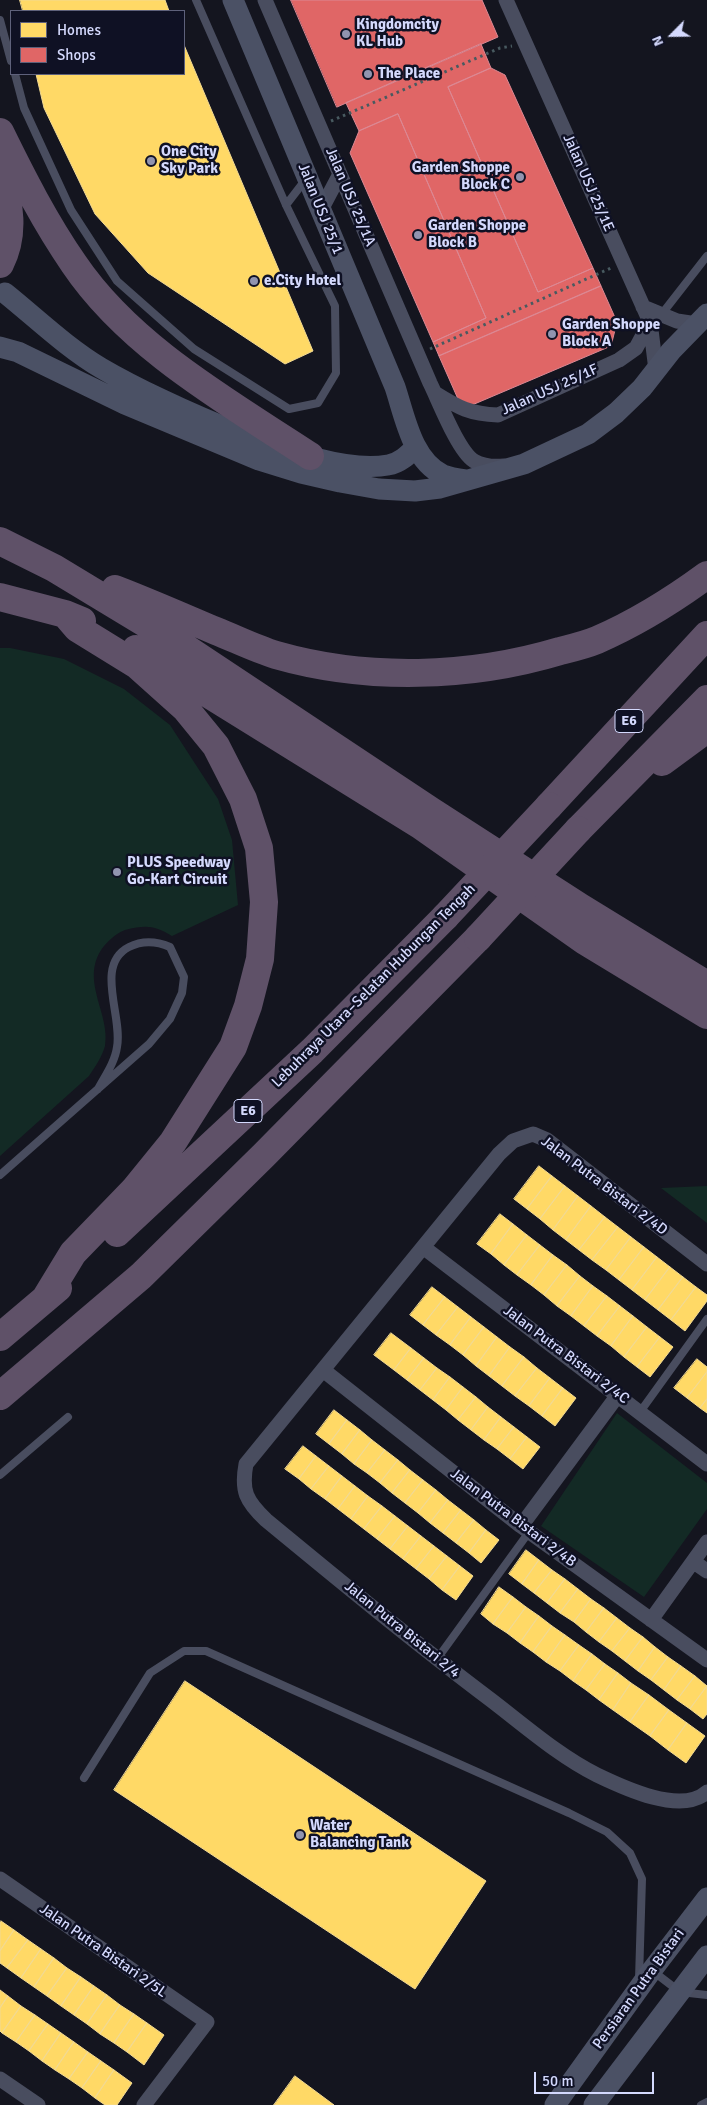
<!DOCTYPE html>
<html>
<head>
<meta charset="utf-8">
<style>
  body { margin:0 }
  #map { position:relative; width:707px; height:2105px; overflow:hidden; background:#14151f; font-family:Signika,sans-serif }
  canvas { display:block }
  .legend { position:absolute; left:10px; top:10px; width:175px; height:65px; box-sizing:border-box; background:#0f1124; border:1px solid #5e617b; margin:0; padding:6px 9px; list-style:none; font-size:15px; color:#d4d9fd }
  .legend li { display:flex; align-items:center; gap:10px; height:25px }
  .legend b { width:25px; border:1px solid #5e617b }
  .north { position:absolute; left:647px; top:10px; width:50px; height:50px; -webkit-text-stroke:4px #0f1124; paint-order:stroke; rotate:247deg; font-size:14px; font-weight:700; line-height:20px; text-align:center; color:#d4d9fd }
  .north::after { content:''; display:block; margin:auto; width:18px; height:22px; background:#d4d9fd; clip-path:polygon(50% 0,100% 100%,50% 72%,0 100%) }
  .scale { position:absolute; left:534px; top:2072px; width:120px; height:22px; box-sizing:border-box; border:2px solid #d4d9fd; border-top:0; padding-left:6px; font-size:15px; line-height:18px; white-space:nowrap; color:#d4d9fd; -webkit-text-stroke:4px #0f1124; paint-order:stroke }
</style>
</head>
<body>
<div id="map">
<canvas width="707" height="2105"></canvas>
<ul class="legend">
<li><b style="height:14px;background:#ffd966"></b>Homes</li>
<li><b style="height:14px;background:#e06666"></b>Shops</li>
</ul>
<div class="north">N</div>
<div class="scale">50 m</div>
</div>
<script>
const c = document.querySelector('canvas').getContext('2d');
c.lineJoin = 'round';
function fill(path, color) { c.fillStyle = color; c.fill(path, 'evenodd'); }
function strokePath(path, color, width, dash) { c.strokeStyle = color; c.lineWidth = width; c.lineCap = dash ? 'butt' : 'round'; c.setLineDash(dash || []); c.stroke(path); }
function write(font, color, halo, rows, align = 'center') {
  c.font = font + ' Signika,sans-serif'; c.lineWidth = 5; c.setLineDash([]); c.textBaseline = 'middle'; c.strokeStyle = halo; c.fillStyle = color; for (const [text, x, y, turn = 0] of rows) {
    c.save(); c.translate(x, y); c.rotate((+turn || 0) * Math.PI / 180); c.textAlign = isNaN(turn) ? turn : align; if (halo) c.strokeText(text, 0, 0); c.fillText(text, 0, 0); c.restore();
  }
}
fill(new Path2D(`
  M0 648H10L64 659 124 689 170 725 218 799 232 840 238 905 172 936C154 925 146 925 125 930 117 933 110 939 104 946 78 979 111 1013 105 1046 102 1057 95 1067 89 1076L0 1156Z
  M707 1186V1223L661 1188Z
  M617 1413 707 1483V1509L644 1597 541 1526Z`), '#132a25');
const homes = new Path2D(`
  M20 0H165L169 11H23Z
  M184 45 313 351 285 364 148 273 95 214 44 108 36 74H184Z
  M539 1166 552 1176 527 1209 514 1199Z
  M552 1176 565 1186 540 1219 527 1209Z
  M565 1186 578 1196 553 1230 540 1219Z
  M578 1196 591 1206 566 1240 553 1230Z
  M591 1206 605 1217 579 1250 566 1240Z
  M500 1214 513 1224 491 1254 477 1244Z
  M605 1217 618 1227 592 1260 579 1250Z
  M513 1224 527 1235 504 1265 491 1254Z
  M618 1227 631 1237 606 1270 592 1260Z
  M527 1235 540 1245 517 1275 504 1265Z
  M631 1237 644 1247 619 1280 606 1270Z
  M540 1245 553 1255 531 1285 517 1275Z
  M644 1247 657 1257 632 1290 619 1280Z
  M553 1255 567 1265 544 1295 531 1285Z
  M657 1257 670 1267 645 1300 632 1290Z
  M567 1265 580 1276 557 1306 544 1295Z
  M670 1267 683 1277 658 1310 645 1300Z
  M580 1276 593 1286 571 1316 557 1306Z
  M683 1277 696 1287 671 1320 658 1310Z
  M593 1286 607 1296 584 1326 571 1316Z
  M432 1287 445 1297 423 1325 410 1315Z
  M696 1287 707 1295V1301L685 1331 671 1320Z
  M607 1296 620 1306 597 1336 584 1326Z
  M445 1297 458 1307 436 1335 423 1325Z
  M620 1306 633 1316 611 1346 597 1336Z
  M458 1307 471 1317 450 1345 436 1335Z
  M633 1316 647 1327 624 1357 611 1346Z
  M471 1317 484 1327 463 1355 450 1345Z
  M484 1327 497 1337 476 1366 463 1355Z
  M647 1327 660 1337 637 1367 624 1357Z
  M391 1333 411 1348 394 1370 374 1355Z
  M497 1337 510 1347 489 1376 476 1366Z
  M660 1337 673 1347 650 1377 637 1367Z
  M510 1347 524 1357 502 1386 489 1376Z
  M411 1348 424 1358 407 1380 394 1370Z
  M524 1357 537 1368 515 1396 502 1386Z
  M424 1358 437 1368 420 1390 407 1380Z
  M697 1359 707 1367V1372L687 1398 674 1388Z
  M437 1368 450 1377 433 1400 420 1390Z
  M537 1368 550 1378 529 1406 515 1396Z
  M707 1372V1399L700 1408 687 1398Z
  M450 1377 463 1387 446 1410 433 1400Z
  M550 1378 563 1388 542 1416 529 1406Z
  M463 1387 476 1397 458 1420 446 1410Z
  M563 1388 576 1398 555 1426 542 1416Z
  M476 1397 488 1407 471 1430 458 1420Z
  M707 1399V1413L700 1408Z
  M488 1407 501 1417 484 1440 471 1430Z
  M334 1410 347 1420 329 1444 316 1434Z
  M501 1417 514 1427 497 1449 484 1440Z
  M347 1420 360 1430 342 1454 329 1444Z
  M514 1427 527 1437 510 1459 497 1449Z
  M360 1430 372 1440 354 1464 342 1454Z
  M527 1437 540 1447 523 1469 510 1459Z
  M372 1440 385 1450 367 1473 354 1464Z
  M303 1446 316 1456 299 1479 285 1469Z
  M385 1450 398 1460 380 1483 367 1473Z
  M316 1456 329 1466 311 1489 299 1479Z
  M398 1460 410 1470 392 1493 380 1483Z
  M329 1466 342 1476 325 1499 311 1489Z
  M410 1470 423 1480 405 1503 392 1493Z
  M342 1476 355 1486 338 1509 325 1499Z
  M423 1480 436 1490 418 1513 405 1503Z
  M355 1486 368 1496 351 1519 338 1509Z
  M436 1490 448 1500 430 1523 418 1513Z
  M368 1496 382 1506 364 1529 351 1519Z
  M448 1500 461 1510 443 1533 430 1523Z
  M382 1506 395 1516 377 1539 364 1529Z
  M461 1510 474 1520 456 1543 443 1533Z
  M395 1516 408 1526 390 1549 377 1539Z
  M474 1520 486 1530 469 1553 456 1543Z
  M408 1526 421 1536 403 1559 390 1549Z
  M486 1530 499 1540 481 1563 469 1553Z
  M421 1536 434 1546 416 1569 403 1559Z
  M434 1546 447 1556 429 1579 416 1569Z
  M526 1550 539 1560 522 1584 509 1574Z
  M447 1556 460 1566 442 1590 429 1579Z
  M539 1560 552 1570 534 1593 522 1584Z
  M460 1566 473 1576 456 1600 442 1590Z
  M552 1570 565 1579 547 1603 534 1593Z
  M565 1579 578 1589 560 1613 547 1603Z
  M499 1587 513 1597 493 1624 481 1614Z
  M578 1589 591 1599 574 1622 560 1613Z
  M513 1597 526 1607 507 1633 493 1624Z
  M591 1599 604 1608 586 1632 574 1622Z
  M526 1607 539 1616 520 1643 507 1633Z
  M604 1608 617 1618 599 1642 586 1632Z
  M539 1616 552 1626 533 1652 520 1643Z
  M617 1618 630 1628 612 1651 599 1642Z
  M552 1626 565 1635 546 1662 533 1652Z
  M630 1628 643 1637 625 1661 612 1651Z
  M565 1635 579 1645 560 1671 546 1662Z
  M643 1637 655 1647 638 1671 625 1661Z
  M579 1645 592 1654 573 1681 560 1671Z
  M655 1647 668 1657 651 1680 638 1671Z
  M592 1654 605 1664 586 1690 573 1681Z
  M668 1657 681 1666 664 1690 651 1680Z
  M605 1664 618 1673 599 1700 586 1690Z
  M681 1666 695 1676 677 1700 664 1690Z
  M618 1673 631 1683 613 1710 599 1700Z
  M695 1676 707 1686 690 1709 677 1700Z
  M185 1681 486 1881 415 1989 114 1790Z
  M631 1683 649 1695 630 1722 613 1710Z
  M707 1686V1714L703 1719 690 1709Z
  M649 1695 669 1710 650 1736 630 1722Z
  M669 1710 687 1723 668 1750 650 1736Z
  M687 1723 705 1736 686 1763 668 1750Z
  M1 1921 14 1930 0 1951V1922Z
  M14 1930 28 1940 7 1968 0 1963V1951Z
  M28 1940 41 1949 21 1978 7 1968Z
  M41 1949 54 1958 34 1987 21 1978Z
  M54 1958 67 1968 47 1996 34 1987Z
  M67 1968 81 1977 61 2006 47 1996Z
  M81 1977 94 1986 74 2015 61 2006Z
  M94 1986 107 1995 87 2024 74 2015Z
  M0 1990 8 1996 0 2008Z
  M107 1995 120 2005 100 2034 87 2024Z
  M8 1996 21 2006 2 2033 0 2031V2008Z
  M120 2005 134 2014 114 2043 100 2034Z
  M21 2006 35 2015 16 2042 2 2033Z
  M134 2014 147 2023 127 2052 114 2043Z
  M35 2015 48 2024 29 2051 16 2042Z
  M147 2023 164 2035 144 2065 127 2052Z
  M48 2024 61 2033 42 2061 29 2051Z
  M61 2033 74 2042 55 2070 42 2061Z
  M74 2042 88 2052 69 2079 55 2070Z
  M88 2052 101 2061 82 2088 69 2079Z
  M101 2061 114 2070 95 2098 82 2088Z
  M114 2070 132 2083 117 2105H105L95 2098Z
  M295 2076 334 2105H274Z`);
fill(homes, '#ffd966');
strokePath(homes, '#f2d993', 1);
const shops = new Path2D(`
  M291 0H482L498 37 337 107Z
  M481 44 491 68 448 87 538 292 593 268 601 286 439 356 433 342 486 318 398 114 359 131 346 103Z
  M491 68 505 75 593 268 538 292 448 87Z
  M398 114 486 318 433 342 350 153 359 131Z
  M601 286 617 322 611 346 472 405 458 399 439 356Z`);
fill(shops, '#e06666');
strokePath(shops, '#dc8893', 1);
strokePath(new Path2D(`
  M331 121 500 48 512 46
  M430 349 611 268`), '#485a60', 3, [2.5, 4]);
strokePath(new Path2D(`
  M0 20 11 61
  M15 74 24 108 71 210 117 281 194 349 289 409 318 403 336 373 335 306 286 205 196 0
  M286 205 306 179
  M661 315 707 256
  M0 1175 149 1044 170 1019 182 993 184 977 170 947C156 941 143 940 129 947 94 965 123 1016 117 1047 115 1062 105 1076 98 1089
  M640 1412 707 1319
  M0 1475 68 1417
  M437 1659 529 1532
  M84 1778 150 1673 184 1651H206L569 1813 607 1832 630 1853 642 1879 639 1979
  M654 1972 680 1992 707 1995
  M701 2105 707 2102`), '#494d5f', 8);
strokePath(new Path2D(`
  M265 0 430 383C439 401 458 451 474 461 483 466 494 467 504 466
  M506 0 650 322 656 370
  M321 210 340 174
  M643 307 677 321 697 324
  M435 393C459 408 470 414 498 415L619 360 636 348 650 322
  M423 1247 707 1464
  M707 1264 547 1140 533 1134 513 1141 499 1154 246 1464C241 1491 246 1501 266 1520 340 1581 414 1642 491 1700 525 1726 559 1756 597 1775 624 1788 681 1815 707 1792
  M323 1370 521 1526 707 1660
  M521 1526 618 1395
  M694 1562 707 1571
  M651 1620 707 1542
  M0 1879 207 2022 144 2105
  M0 2079 38 2105`), '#494d5f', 15);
strokePath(new Path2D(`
  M233 0 395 387C405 417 412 460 443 475 450 478 459 479 467 480
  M5 293C35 317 67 348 101 368 159 402 323 478 388 465 400 463 408 455 416 447
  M0 347 18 352 125 404 259 460 301 473 340 482 379 489 415 491 440 488 524 464 588 434 616 413 642 388 671 351 707 314
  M555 2105 652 1970 707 1898
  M594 2105 707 1956`), '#4b5165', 21);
strokePath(new Path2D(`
  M0 132C22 177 45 222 74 264 130 347 228 402 310 456
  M0 173C10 204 15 234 0 264
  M0 541 54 568 178 643 431 811 580 907 707 985
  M115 589C149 602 183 617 216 631 236 639 256 649 276 655 367 681 470 678 560 651 572 648 585 645 597 640 636 623 673 600 707 575
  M0 597 65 614 82 621
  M136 649 420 825 585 941 707 1015
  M662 762 707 729
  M549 806 707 635
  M578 830 707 699
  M117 1233 312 1051 445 917
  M45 1299 73 1253 134 1190 173 1142 233 1047 248 1006 260 959 264 902 259 848 243 799 216 746 185 708 137 665 77 628 65 614
  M0 1337 58 1288
  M0 1396 141 1276 264 1155 478 938`), '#5f5168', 28);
strokePath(new Path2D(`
  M445 917 549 806
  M478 938 578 830`), '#5f5168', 28);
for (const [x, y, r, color] of [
  [346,34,5,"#9194af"],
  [368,74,5,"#9194af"],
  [151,161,5,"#9194af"],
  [520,177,5,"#9194af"],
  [418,235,5,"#9194af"],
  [254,281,5,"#9194af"],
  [552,334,5,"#9194af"],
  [117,872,5,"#9194af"],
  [300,1835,5,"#9194af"]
]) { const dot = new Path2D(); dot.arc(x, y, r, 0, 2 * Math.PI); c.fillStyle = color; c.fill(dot); strokePath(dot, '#0f1124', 2); }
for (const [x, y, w] of [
  [629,721,28],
  [248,1111,28]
]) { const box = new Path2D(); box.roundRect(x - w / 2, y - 11.5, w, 23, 4); c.fillStyle = '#0f1124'; c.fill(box); strokePath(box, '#d4d9fd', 1); }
write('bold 14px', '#d4d9fd', null, [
  ["E6",629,721],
  ["E6",248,1111]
]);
write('bold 15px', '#d4d9fd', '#0f1124', [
  ["Kingdomcity",356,25],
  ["KL Hub",356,42],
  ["The Place",378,74],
  ["One City",161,152],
  ["Sky Park",161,169],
  ["Garden Shoppe",510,168,"right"],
  ["Block C",510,185,"right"],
  ["Garden Shoppe",428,226],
  ["Block B",428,243],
  ["e.City Hotel",264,281],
  ["Garden Shoppe",562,325],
  ["Block A",562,342],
  ["PLUS Speedway",127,863],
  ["Go-Kart Circuit",127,880],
  ["Water",310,1826],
  ["Balancing Tank",310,1843]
], 'left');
write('15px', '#d4d9fd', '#0f1124', [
  ["Jalan USJ 25/1E",588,183,66],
  ["Jalan USJ 25/1A",350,197,67],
  ["Jalan USJ 25/1",320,209,68],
  ["Jalan USJ 25/1F",550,390,-24],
  ["Lebuhraya Utara–Selatan Hubungan Tengah",374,986,-45],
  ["Jalan Putra Bistari 2/4D",604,1186,37],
  ["Jalan Putra Bistari 2/4C",566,1355,37],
  ["Jalan Putra Bistari 2/4B",513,1518,37],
  ["Jalan Putra Bistari 2/4",402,1630,39],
  ["Jalan Putra Bistari 2/5L",103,1951,35],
  ["Persiaran Putra Bistari",639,1989,-54]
]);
</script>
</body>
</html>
